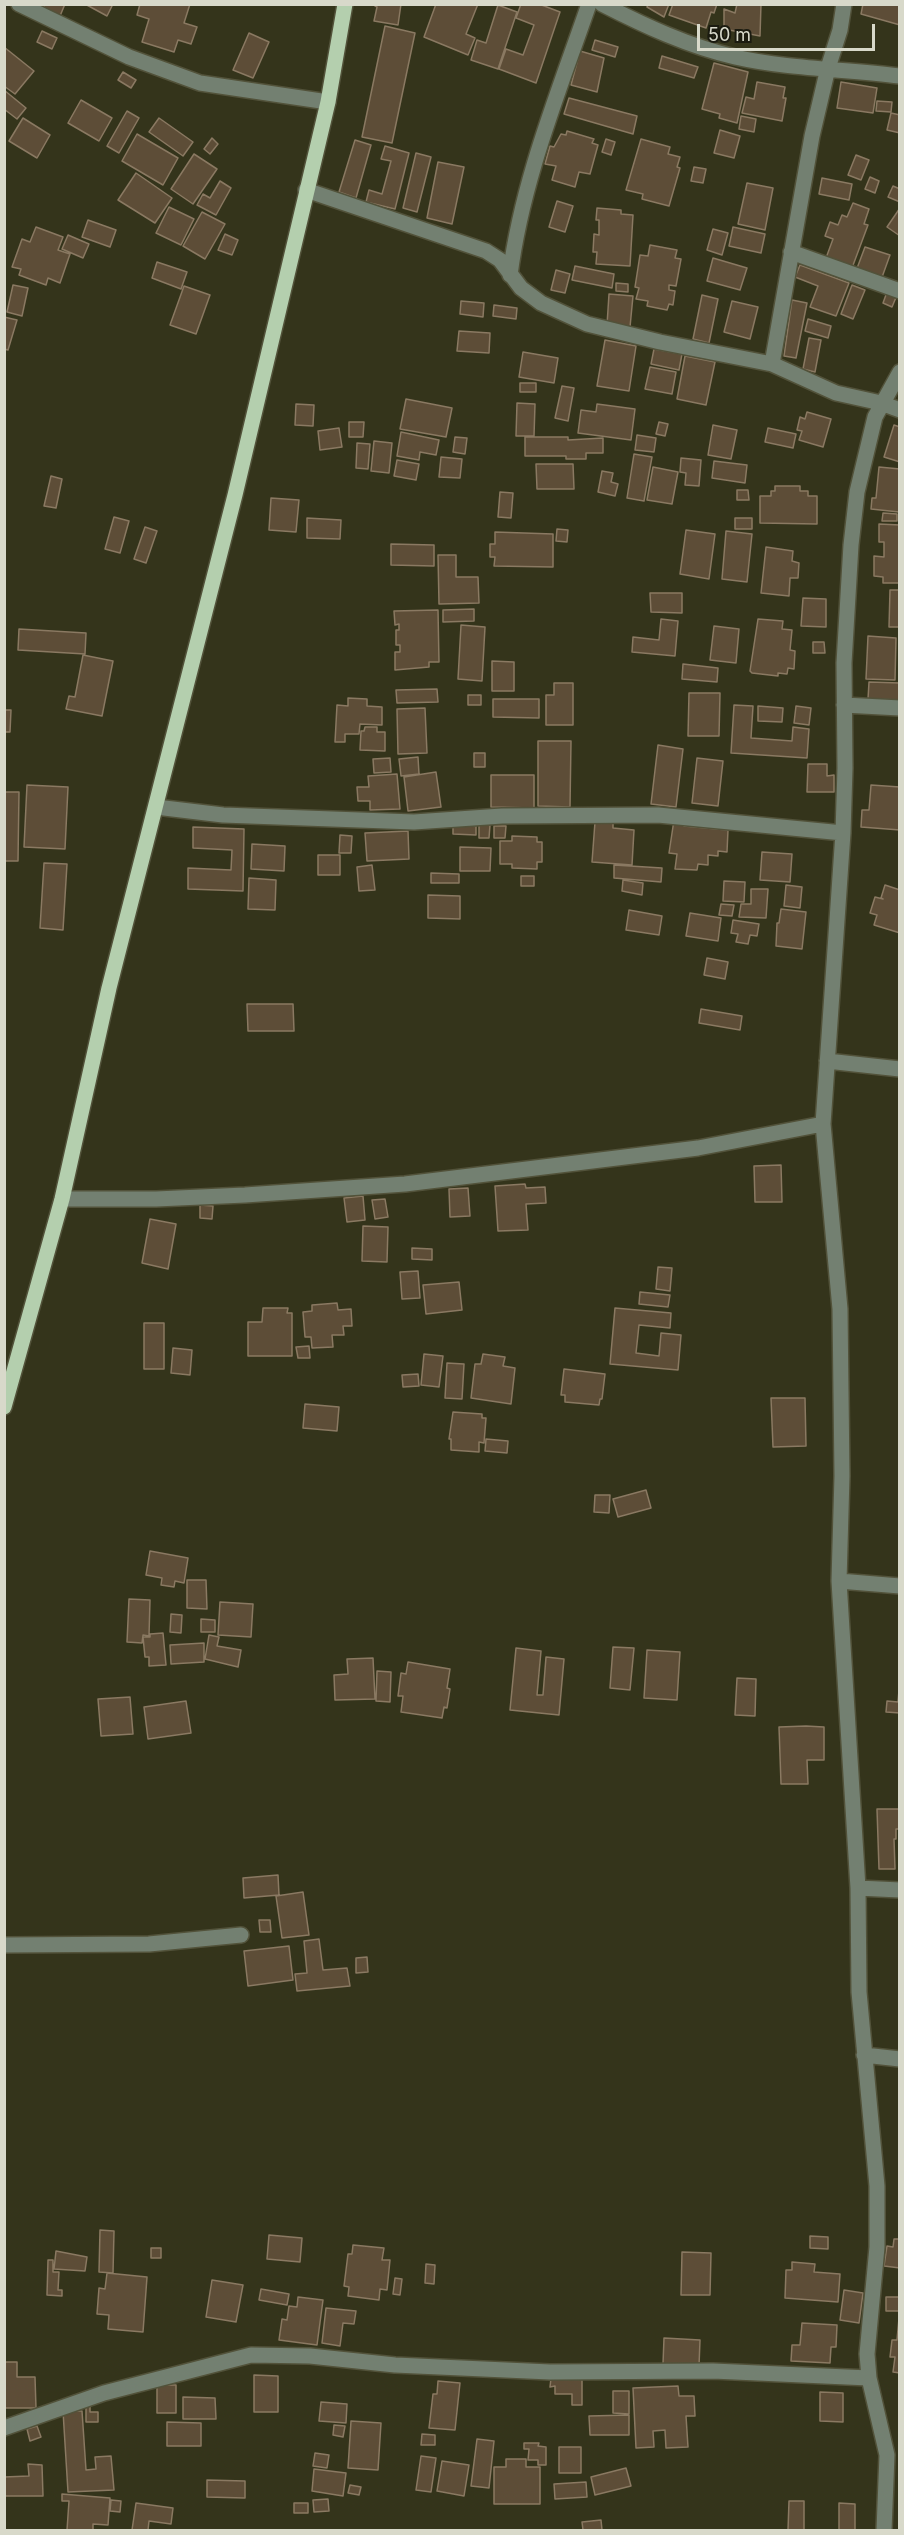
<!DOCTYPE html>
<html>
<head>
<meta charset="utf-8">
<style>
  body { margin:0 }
  #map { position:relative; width:904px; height:2535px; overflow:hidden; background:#34341b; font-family:Inter,sans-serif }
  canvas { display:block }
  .frame { position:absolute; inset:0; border:6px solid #d8d9ca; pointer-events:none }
  .scale { position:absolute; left:697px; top:24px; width:178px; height:27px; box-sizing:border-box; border:3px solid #d8d9ca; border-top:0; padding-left:8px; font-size:18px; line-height:21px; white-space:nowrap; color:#d8d9ca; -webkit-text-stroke:4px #1b1b10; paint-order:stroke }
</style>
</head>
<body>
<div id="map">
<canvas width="904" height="2535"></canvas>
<div class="frame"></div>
<div class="scale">50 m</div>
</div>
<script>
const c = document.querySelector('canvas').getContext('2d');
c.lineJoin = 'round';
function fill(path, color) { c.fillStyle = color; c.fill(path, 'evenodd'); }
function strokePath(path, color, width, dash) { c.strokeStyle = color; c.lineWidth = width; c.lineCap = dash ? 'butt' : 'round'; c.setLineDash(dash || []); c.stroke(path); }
const building = new Path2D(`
  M45 4H65L60 16 43 9Z
  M85 4H113L107 16Z
  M140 4H190L184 23 197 27 191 44 178 40 174 52 142 42 149 19 137 15Z
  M372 4H401L398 25 374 21 377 7Z
  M436 4H478L466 34 475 38 468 55 424 37Z
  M521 4H539L560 12 536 83 499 69 506 49 523 55 534 25 516 18Z
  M648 4H669L664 17 647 7Z
  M673 4H717L714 13 711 12 706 28 669 15Z
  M737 4H761L760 36 724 29V9L735 13Z
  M863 4H900V25L861 14Z
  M498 5 517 12 498 69 471 60 477 40 486 43Z
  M385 26 415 33 392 143 362 137Z
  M42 31 57 38 52 49 37 42Z
  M249 33 269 42 253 78 233 70Z
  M595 40 618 47 615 57 592 50Z
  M4 47 34 71 15 94 4 86Z
  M580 51 604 58 597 92 571 85Z
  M662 56 698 67 694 78 659 68Z
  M714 63 748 72 737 123 719 118 720 114 702 109Z
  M123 72 136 80 131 88 118 80Z
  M757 82 785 87 783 98H786L782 121 742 113 746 97 754 99Z
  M841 82 877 88 873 113 837 108Z
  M4 90 26 108 17 119 4 109Z
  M569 98 637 116 633 134 564 114Z
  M81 100 112 118 99 141 68 123Z
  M877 101 892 102 891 112 876 111Z
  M127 111 139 118 119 153 107 146Z
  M891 113 900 115V133L887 130Z
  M741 116 756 119 754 132 739 129Z
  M23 118 50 135 37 158 9 141Z
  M159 118 193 142 183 156 149 132Z
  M720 130 740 136 734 158 714 153Z
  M567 131 594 139 592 143 598 145 590 174 579 172 575 187 552 180 556 166 545 164 550 146 554 147 561 134 566 135Z
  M137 134 178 158 163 185 122 161Z
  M212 138 218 144 210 154 204 149Z
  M606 139 615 142 611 155 602 152Z
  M641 139 670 147 668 154 680 157 677 167 680 168 669 206 642 199 643 194 626 190Z
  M355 140 371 145 356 198 339 192Z
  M385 146 409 153 395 209 366 202 369 190 382 194 391 161 381 159Z
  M416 153 431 157 417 212 403 208Z
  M194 154 217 169 193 204 171 189Z
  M856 155 869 160 861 180 848 175Z
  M438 162 464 167 452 224 427 218Z
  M694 167 706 169 703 183 691 181Z
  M136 173 172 198 155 223 118 200Z
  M870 177 879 181 875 193 865 189Z
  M822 178 852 184 849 200 819 194Z
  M220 181 231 188 216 215 197 205 203 194 210 198Z
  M747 183 773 188 765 230 738 224Z
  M893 186 900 189V202L888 197Z
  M557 201 573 206 565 232 549 227Z
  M853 203 869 209 864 224 868 225 852 268 826 258 833 239 825 236 830 222 838 225 842 215 847 217Z
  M169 207 194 219 181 245 156 233Z
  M597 208 621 210V214L633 215 630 266 596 264 597 252H593L594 234 599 235V220H596Z
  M900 208V236L887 227Z
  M202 212 225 224 205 259 183 246Z
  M88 220 116 230 110 247 82 237Z
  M36 227 63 237 58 250 70 254 60 283 48 278 46 285 19 275 21 269 12 267 22 239 30 242Z
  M733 227 765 234 761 253 729 246Z
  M713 229 728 233 722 255 707 250Z
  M225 234 238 240 232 255 218 250Z
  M68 235 89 244 83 258 62 249Z
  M650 245 677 250 675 258 681 259 676 286 669 285V290L675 291 673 305 669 304 667 310 647 306 648 301 636 299 639 288 635 287 640 255 648 256Z
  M865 247 890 255 881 280 856 271Z
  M713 258 747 268 740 290 707 281Z
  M157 262 187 272 181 289 152 278Z
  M800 265 849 283 836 316 810 307 818 286 795 277Z
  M575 266 614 274 612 288 572 280Z
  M556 270 570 274 565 293 551 290Z
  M616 283 628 284V292L616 291Z
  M13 285 28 288 22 316 7 312Z
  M852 285 865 290 853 319 841 314Z
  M184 286 210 295 196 334 170 325Z
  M887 292 897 295 892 307 883 303Z
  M609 294 633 296 630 327 607 325Z
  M702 295 718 299 709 343 693 339Z
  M792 300 807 303 796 358 784 356Z
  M461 301 484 303 483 317 460 314Z
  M732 301 758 307 750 339 724 332Z
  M494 305 517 308 516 319 493 316Z
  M4 317 17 320 8 350 4 349Z
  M808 319 831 326 828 338 805 331Z
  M459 331 490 333 489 353 457 351Z
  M809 338 821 340 815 372 803 369Z
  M605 340 636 346 629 391 597 386Z
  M654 349 682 354 679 370 651 364Z
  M523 352 558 358 554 383 519 377Z
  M685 356 715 362 706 405 677 399Z
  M650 367 676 372 672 394 645 389Z
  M520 383H536V392H520Z
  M562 386 574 388 568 421 555 418Z
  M406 399 452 408 446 437 400 429Z
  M517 403 535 404 534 436H516Z
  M296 404 314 405 313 426 295 425Z
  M597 404 635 409 631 440 578 433 581 410 596 412Z
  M807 412 831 419 823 447 799 440 802 431 797 430 800 417 805 419Z
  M349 422H364L363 437H349Z
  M659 422 668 424 665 436 656 434Z
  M713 425 737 430 731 459 708 455Z
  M894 425 900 427V462L884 457Z
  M339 428 342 447 320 450 318 431Z
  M768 428 796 434 793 448 765 442Z
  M401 432 439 440 436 455 420 452 419 460 397 456Z
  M637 435 656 438 654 452 635 450Z
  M455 437 467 438 465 454 453 452Z
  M525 437H568V440L603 438V453H586V459H566V456H525Z
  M374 441 392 443 389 473 371 471Z
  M357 443 370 444 368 469 356 468Z
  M634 454 652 457 644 501 627 498Z
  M441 457 462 459 460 478 439 477Z
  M681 458 701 460 699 486 685 485 686 473 680 472Z
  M397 460 419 464 416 480 394 476Z
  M714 461 747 465 745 483 712 478Z
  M536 464H573L574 489H537Z
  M653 467 678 472 672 504 647 500Z
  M879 467 900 469 899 512 871 509 872 498H876Z
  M602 471 613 473 611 482 618 484 615 496 598 492Z
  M51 476 62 479 56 508 44 506Z
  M775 486H800V491H808V496H817V524L760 523V496H771V491H775Z
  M737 490H748L749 500H737Z
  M500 492 513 493 511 518 498 517Z
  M271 498 299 500 296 532 269 530Z
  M883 513 897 514V521H882Z
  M114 517 129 521 120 553 105 549Z
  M307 518 341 520 340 539 307 538Z
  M735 518H752V529H735Z
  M879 524 900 525V583H883V577L874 576V556L884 557V542H879Z
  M145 527 157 531 146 563 134 559Z
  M557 529 568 530 567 542 556 541Z
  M686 530 715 534 709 579 680 574Z
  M726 531 752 534 747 582 722 579Z
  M495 532 553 534V567L494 566 495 557H490V544H495Z
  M391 544 434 545V566L391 565Z
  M766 547 793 551 792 561 799 563 798 578H790L789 596 761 593Z
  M438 555H456V577H478L479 603 439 604Z
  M890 590H900V627H889Z
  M650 593H682V613L651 612Z
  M803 598 826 599V627L801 626Z
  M474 609V621L443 622V610Z
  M438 610 439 662H429V667L395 670V652H400V645H396V630H399V624L395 625 394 611Z
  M661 619 678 621 675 656 632 652 633 637 659 640Z
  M758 619 783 621 782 629 792 630 790 650 795 651 794 669 788 668 787 674 778 673V676L752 673 750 671Z
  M461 625 485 627 482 681 458 679Z
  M714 626 739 629 736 663 710 660Z
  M19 629 86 633 85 654 18 650Z
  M868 636 896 638 895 680 866 679Z
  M813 642H824L825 653H813Z
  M83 655 113 661 102 716 66 709 69 696 75 697Z
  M492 661 514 662V691H492Z
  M683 664 718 668 717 682 682 679Z
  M869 682 900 683V700L868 699Z
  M554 683H573V725H546V695H554Z
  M437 689 438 702 397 703 396 690Z
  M689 693H720L719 736H688Z
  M468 695H481V705H468Z
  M348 698 367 699V706L382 707V725L360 724 359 734H345V742H335L337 705 348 706Z
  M493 699H539V718L493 717Z
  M734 705 753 706 751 738 792 741 793 727 809 729 807 758 731 753Z
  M758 706 783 708 782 722 758 721Z
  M796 706 811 708 809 725 794 723Z
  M425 708 427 753 398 754 397 709Z
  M4 710H11L10 732H4Z
  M365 727H377V732H385V751L360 750 361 731H364Z
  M538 741H571L570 807 538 806Z
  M658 745 683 749 676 807 651 804Z
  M474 753H485V767H474Z
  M418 757 419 774 401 776 399 759Z
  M390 758 391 772 374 773 373 759Z
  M697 758 723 761 718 806 692 803Z
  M808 764H827V776L834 775V792H807Z
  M436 772 441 807 408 811 404 777Z
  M397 774 400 809 370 810V801H358L357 787H369L368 776Z
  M491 775H534V808L491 807Z
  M27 785 68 787 65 849 24 847Z
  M871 785 900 787V830L861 827 862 810H869Z
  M4 792H19L18 861H4Z
  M674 820 684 822V826L728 830 727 852 718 851V856L708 855V865L698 864 697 870 675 869 677 854 669 853Z
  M595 822 613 823V828L634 830 632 865 592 862Z
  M479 824 490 825 489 838H479Z
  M453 825 476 826V835L453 834Z
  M494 826H506L505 838H494Z
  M193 827 244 829 243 891 188 889V868L231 870 232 850 193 848Z
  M408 831 409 859 367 861 365 833Z
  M340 835 352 836 351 853H339Z
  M512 836 537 837V842H542V862H537V869L512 868V864H500V841H512Z
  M252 844 285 846 284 871 251 869Z
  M460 847 491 848 490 871H460Z
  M762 852 792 854 790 882 760 880Z
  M318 855H340V875H318Z
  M44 863 67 864 63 930 40 928Z
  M372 865 375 890 359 891 357 867Z
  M614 865 662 868 661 882 614 878Z
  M431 873 459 874V883H431Z
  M521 876H534V886H521Z
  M249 878 276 880 275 910 248 909Z
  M623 880 643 883 642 895 622 891Z
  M724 881 745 882 744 902 723 901Z
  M786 885 802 887 800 908 784 906Z
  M885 885 900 890V933L874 925 877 915 870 913 875 897 883 899 881 898Z
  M751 889H768L766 918 739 917 741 904H751Z
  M428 895 460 896V919L428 918Z
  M721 904 734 905 732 916 719 915Z
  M781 909 806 912 802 949 776 946 777 923H779Z
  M629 910 662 916 659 935 626 930Z
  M690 913 721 918 718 941 686 936Z
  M733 920 759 924 757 936 750 935 748 944 736 942 738 934 731 933Z
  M707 958 728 962 725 979 704 975Z
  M247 1004H293L294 1031H248Z
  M701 1009 742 1016 740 1030 699 1023Z
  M781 1165 782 1202H755L754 1166Z
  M525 1184 526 1188 545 1187 546 1203 526 1204 528 1230 498 1231 495 1186Z
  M468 1188 470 1216 450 1217 449 1189Z
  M363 1196 365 1220 347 1222 344 1198Z
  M385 1199 388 1217 375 1219 372 1200Z
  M200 1205 213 1206 212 1219 200 1218Z
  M150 1219 176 1224 168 1269 142 1263Z
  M363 1226 388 1227 387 1262 362 1261Z
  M412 1248 432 1249V1260L412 1259Z
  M658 1267 672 1268 670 1291 656 1289Z
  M418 1271 420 1298 402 1299 400 1272Z
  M459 1282 462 1310 426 1314 423 1285Z
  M640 1292 670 1295 668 1307 639 1304Z
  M337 1303 338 1310 351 1309 352 1326H343L344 1335H332L333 1347 312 1348 311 1337H305L303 1312 312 1311V1305Z
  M263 1308H288L287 1313H292V1356H248V1322H262Z
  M615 1308 671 1313 670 1328 639 1325 636 1353 659 1356 661 1333 681 1335 678 1370 610 1364Z
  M144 1323H164V1369H144Z
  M309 1346 310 1358H298L296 1347Z
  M173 1348 192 1350 190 1375 171 1373Z
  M424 1354 443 1356 439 1387 421 1385Z
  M483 1354 505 1357 503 1366 515 1368 511 1404 471 1398 475 1364H481Z
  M447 1363 464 1364 462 1399 445 1398Z
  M564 1369 605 1374 602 1399H600L599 1405 565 1402V1395H561Z
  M418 1374 419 1386 403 1387 402 1375Z
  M771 1398H805L806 1446 773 1447Z
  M305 1404 339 1407 337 1431 303 1428Z
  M453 1412 482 1414V1418H486L484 1443 479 1442V1452L451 1450V1439H449Z
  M486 1439 508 1441 507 1453 485 1451Z
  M646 1490 651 1508 618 1517 613 1499Z
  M595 1495H610L609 1513 594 1512Z
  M150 1551 188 1558 184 1583 175 1581 174 1587 161 1585 162 1578 146 1575Z
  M187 1580H206L207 1609 187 1608Z
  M129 1599 150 1600 149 1636 143 1635 142 1643 127 1642Z
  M220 1602 253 1604 251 1637 218 1635Z
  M171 1614 182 1615 181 1633 170 1632Z
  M201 1619 215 1620V1632H201Z
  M163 1633 166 1665 149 1666V1657H145L143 1637H150V1634Z
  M209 1635 219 1637 217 1646 241 1650 238 1667 205 1659Z
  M204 1643V1662L171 1664 170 1645Z
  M613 1647 634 1648 630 1690 610 1688Z
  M516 1648 541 1651 537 1695H543L546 1657 564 1659 559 1715 510 1710Z
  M647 1650 680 1652 677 1700 644 1698Z
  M373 1658 375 1699 335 1700 334 1675 348 1674 347 1659Z
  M408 1662 450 1669 447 1688 450 1689 447 1708 444 1707 442 1718 401 1712 403 1696H398L401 1673 406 1674Z
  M377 1671 391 1672 390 1702 376 1701Z
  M737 1678 756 1679 755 1716 735 1715Z
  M899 1690 900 1713 886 1712 887 1701 898 1702Z
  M130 1697 133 1734 101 1736 98 1699Z
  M186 1701 191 1733 148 1739 144 1707Z
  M806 1726 824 1727V1760H807L808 1784H781L779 1727Z
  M877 1809H900V1829H896V1839H894L895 1869H879Z
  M278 1875 279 1895 244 1898 243 1878Z
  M303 1892 309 1935 282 1938 276 1896Z
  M259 1920H270L271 1932H260Z
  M319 1939 323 1970 347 1968 350 1986 297 1991 295 1974 307 1973 304 1941Z
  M289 1946 293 1980 248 1986 244 1951Z
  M367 1957 368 1972 356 1973V1958Z
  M100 2230 114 2231 113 2273 99 2272Z
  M269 2235 302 2238 300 2262 267 2259Z
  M810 2236 828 2237V2249L810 2248Z
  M894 2239H900V2268L884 2266 887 2246 893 2247Z
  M353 2245 384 2248 382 2260H390L387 2290 380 2289 379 2300 348 2296 349 2287 344 2286 348 2254H352Z
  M151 2248H161V2258H151Z
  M56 2251 87 2257 85 2271 54 2269Z
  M682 2252 711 2253 710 2295H681Z
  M48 2260H53V2272H59L58 2290H62V2296L47 2295Z
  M792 2262 815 2264 814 2272 840 2274 838 2302 785 2298 786 2270H792Z
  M426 2264 435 2265 434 2284 425 2283Z
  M107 2273 147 2277 143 2332 108 2329 109 2315 97 2314 99 2288 105 2289Z
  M395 2278 402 2279 400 2295 393 2294Z
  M212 2280 243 2285 236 2322 206 2317Z
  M261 2289 289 2294 287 2305 259 2300Z
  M844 2290 863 2293 859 2323 840 2320Z
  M298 2297 323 2300 317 2345 279 2340 282 2319 287 2320 289 2306 297 2307Z
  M886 2297H900V2311H886Z
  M326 2308 356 2311 354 2324 343 2323 340 2346 322 2343Z
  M899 2318H900V2373L893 2372 895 2357H890L892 2340H897Z
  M802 2323 837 2325 836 2347H831L830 2363 791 2361 792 2345H800Z
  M664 2338 700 2340 699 2366 663 2364Z
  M4 2362H17V2377H35L36 2408H4Z
  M254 2375 278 2376V2412H254Z
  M551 2378H582V2405H572V2394H555V2386L550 2387Z
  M438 2381 460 2383 455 2430 429 2428 433 2394H437Z
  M157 2385H176V2413H157Z
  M678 2386 679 2396H694L695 2416H686L688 2447 666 2448 665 2430 653 2431 654 2447 636 2448 633 2388Z
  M613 2391H629V2414L613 2413Z
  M820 2392 843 2393V2422L820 2421Z
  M183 2397 215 2398 216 2419H183Z
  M321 2402 347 2404 346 2423 319 2421Z
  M86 2406H90V2412H98V2422H86Z
  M63 2411H82L86 2470 96 2469 95 2457 111 2456 114 2490 68 2492Z
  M629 2415V2435H590L589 2416Z
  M351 2421 381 2423 378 2470 348 2468Z
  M167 2422 201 2423V2446H167Z
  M334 2425 345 2426 343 2437 333 2435Z
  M37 2426 41 2437 30 2441 27 2429Z
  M422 2434 435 2435V2445H421Z
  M477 2439 494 2441 489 2488 471 2486Z
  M524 2443H539L538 2446 546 2447V2465H538V2460H528L529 2449H524Z
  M559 2447H581V2473H559Z
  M315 2453 329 2455 327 2468 313 2466Z
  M421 2456 436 2458 431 2492 416 2490Z
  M506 2459H526V2467H540V2504H494V2467H506Z
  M442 2461 469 2465 464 2496 437 2491Z
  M28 2464 42 2465 43 2496H4V2477L29 2476Z
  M626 2468 631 2486 595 2495 591 2477Z
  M314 2469 346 2473 343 2496 312 2491Z
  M207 2480 245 2481V2498L207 2497Z
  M586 2482 587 2497 555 2499 554 2484Z
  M350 2485 361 2487 359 2495 348 2493Z
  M62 2494 110 2498 108 2525 93 2524V2530H67L69 2501H62Z
  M328 2499 329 2511 314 2512 313 2500Z
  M111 2500 121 2501 120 2512 110 2511Z
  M789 2501H804V2530H788Z
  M136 2503 173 2508 171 2524 149 2521 148 2530H132Z
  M294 2503H308V2513H294Z
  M839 2503 855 2504V2530H839Z
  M601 2520 602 2530H583L582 2522Z`);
fill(building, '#5d4d37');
strokePath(building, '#8a7962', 1.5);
const minor = new Path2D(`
  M19 4 129 57 200 83 328 102
  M602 4C645 26 688 46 735 57 788 69 845 69 900 76
  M306 190 486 251 500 260 521 288 541 303 587 324 660 342 772 364 836 393 881 403 900 410
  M791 252 900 291
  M510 275C522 181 558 94 589 4
  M772 364 812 136 828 68 840 30 844 4
  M844 705 900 708
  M156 807 223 815 414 822 502 816 658 815 843 833
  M827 1061 900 1069
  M62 1199H156L245 1195 405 1184 698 1148 823 1124
  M839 1581 900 1586
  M858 1888 900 1890
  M4 1945 149 1944 241 1935
  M864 2055 900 2059
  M4 2428 104 2393 251 2355 310 2356 395 2365 550 2372 713 2371 869 2378
  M884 2530 887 2455 869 2378 867 2354 877 2247V2186L859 1992 858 1888 839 1581 842 1476 840 1309 823 1124 843 833 845 768 844 663 851 545 857 492 875 417 900 372`);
const major = new Path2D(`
  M4 1407 62 1199 109 988 235 495 328 102 345 4`);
strokePath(minor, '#52523a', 18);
strokePath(major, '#52523a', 18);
strokePath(minor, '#738071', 15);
strokePath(major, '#b4cfae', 15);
</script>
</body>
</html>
